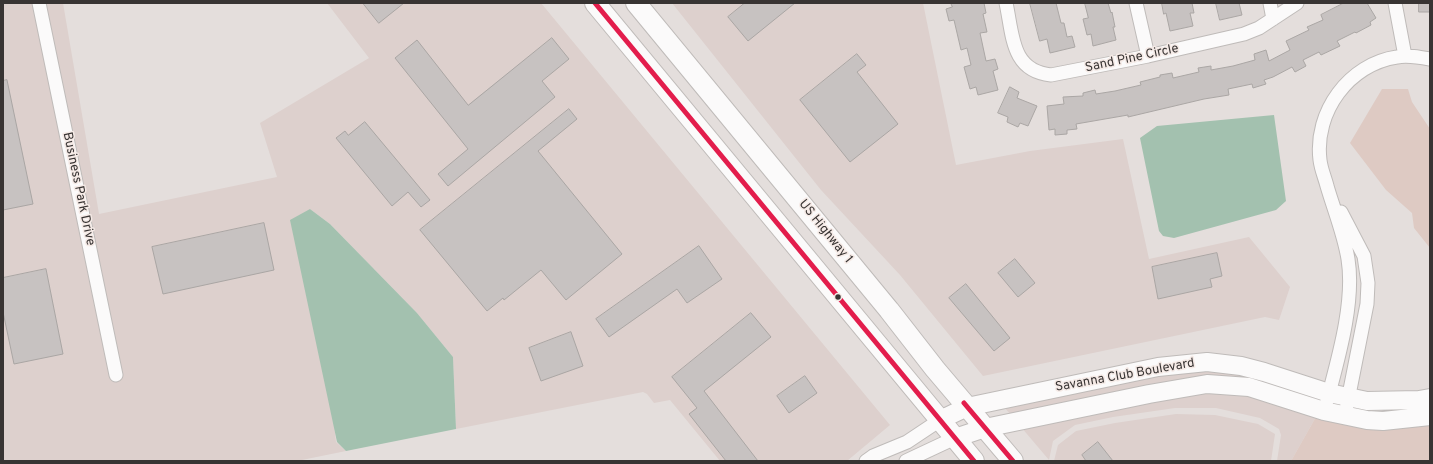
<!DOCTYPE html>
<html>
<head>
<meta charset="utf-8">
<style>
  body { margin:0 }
  #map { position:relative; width:1433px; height:464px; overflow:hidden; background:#e4dedc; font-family:Overpass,sans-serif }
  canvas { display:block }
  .frame { position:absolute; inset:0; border:4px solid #383433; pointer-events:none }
</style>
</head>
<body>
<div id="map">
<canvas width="1433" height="464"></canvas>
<div class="frame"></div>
</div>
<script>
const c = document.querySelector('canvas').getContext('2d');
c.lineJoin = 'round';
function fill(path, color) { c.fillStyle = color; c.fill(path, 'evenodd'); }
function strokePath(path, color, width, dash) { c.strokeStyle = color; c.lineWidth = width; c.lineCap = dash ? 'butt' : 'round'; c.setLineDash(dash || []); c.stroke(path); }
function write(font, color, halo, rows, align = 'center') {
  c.font = font + ' Overpass,sans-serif'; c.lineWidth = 3; c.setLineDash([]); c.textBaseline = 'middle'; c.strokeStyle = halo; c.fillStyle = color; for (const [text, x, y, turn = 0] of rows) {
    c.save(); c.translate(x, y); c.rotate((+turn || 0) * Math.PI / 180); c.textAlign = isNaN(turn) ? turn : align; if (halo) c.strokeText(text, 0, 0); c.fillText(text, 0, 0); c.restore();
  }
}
fill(new Path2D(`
  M3 3H63L99 214 277 177 260 123 369 58 327 3H541L890 425 847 461H720L670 400 654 403 647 394 643 392 456 429 453 357 417 313 330 224 310 209 336 442 346 451 297 461H3Z
  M672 3H923L956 165 1030 151 1123 139 1149 259 1249 237 1290 287 1279 320 1265 317 983 376 900 275 821 190Z
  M1207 368 1240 372 1327 399 1323 404 1250 381 1012 416 1003 406 1159 374Z
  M1207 391 1248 394 1317 415 1291 461H1277L1281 435 1279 429 1260 418 1216 408H1175L1113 417 1075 425 1053 441 1049 460 1021 427Z
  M1176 414 1215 415 1258 424 1275 434 1271 461H1054L1058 445 1076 431 1115 423Z`), '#ddd0cd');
fill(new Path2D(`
  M1382 89H1408L1412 102 1430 129V248L1414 228 1412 213 1386 190 1350 143Z
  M1317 415 1430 422V461H1291Z`), '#decac3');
fill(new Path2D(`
  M1274 115 1286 201 1276 210 1174 238 1163 236 1159 231 1140 138 1157 126Z
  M310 209 330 224 417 313 453 357 456 429 346 451 337 442 290 220Z`), '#a3c1af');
const building = new Path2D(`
  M363 3H404L379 23Z
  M745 3H795L748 41 728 17Z
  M951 3H984L986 13 983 14 987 32 980 33 986 61 995 59 998 69 993 71 998 90 978 95 976 87 970 89 964 67 971 65 967 48 961 50 954 20 949 21 946 9 952 7Z
  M1030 3H1056L1061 23H1064L1067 37 1072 36 1075 47 1050 53 1047 39 1040 41Z
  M1085 3H1108L1111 13 1112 12 1115 27H1113L1116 40 1093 46 1091 34 1087 35 1083 19 1088 18Z
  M1162 3H1192L1194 13H1190L1193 26 1170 31 1166 13 1164 14Z
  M1216 3H1239L1242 15 1220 20Z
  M1344 3H1367L1376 18 1370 22 1371 25 1356 33 1355 32 1337 41 1340 46 1321 55 1319 52 1303 60 1306 66 1295 72 1292 67 1273 77 1264 80 1266 84 1253 88 1252 84 1228 89 1229 95 1204 99 1128 117V115L1076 124 1077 129 1067 130V134L1055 135V129L1049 130 1047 106 1064 104 1063 97 1083 96V93L1095 90 1096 94 1115 91 1141 85 1140 82 1160 77V75L1172 73 1173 78 1199 72 1198 68 1211 66V70L1233 66 1255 60 1254 54 1266 50 1269 61 1290 50 1286 41 1309 30 1307 27 1323 20 1321 15Z
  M1419 3H1430V12H1419Z
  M552 38 569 59 542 81 555 97 448 186 438 174 468 149 395 58 417 40 468 105Z
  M857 54 866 65 857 72 898 124 850 162 800 100Z
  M7 80 33 204 3 210V81Z
  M1010 87 1019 92 1017 98 1037 106 1028 126 1020 123 1018 127 1007 122 1008 117 998 113Z
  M569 109 577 119 538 151 622 254 566 300 541 270 504 300 503 298 487 311 420 230Z
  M365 122 430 200 421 207 408 192 392 206 336 138 345 131 348 135Z
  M264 223 274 270 163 294 152 247Z
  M699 246 722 279 687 303 677 289 609 337 596 319Z
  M1217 253 1222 276 1210 279 1212 287 1158 299 1152 267Z
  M1015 259 1035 283 1018 297 998 273Z
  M46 269 63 354 14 364 3 312V278Z
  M966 284 1010 338 994 351 949 298Z
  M751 313 771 337 704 391 758 461H726L689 414 697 408 672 377Z
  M571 332 583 366 541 381 529 348Z
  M805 376 817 393 789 413 777 396Z
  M1098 442 1113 461H1086L1082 455Z`);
fill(building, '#c7c2c1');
strokePath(building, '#aaa6a4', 1);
const street = new Path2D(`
  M39 3 116 375
  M1006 3C1013 35 1011 71 1051 75L1148 56 1244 34 1259 28 1297 3
  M1136 3 1148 56
  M1270 3 1273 19
  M1395 3 1405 56
  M1341 212 1364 256 1368 283 1367 304 1345 415
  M1327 401C1338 359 1355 302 1348 259 1344 234 1334 210 1327 186 1325 178 1321 169 1320 160 1314 112 1349 64 1397 57 1408 55 1419 57 1430 59
  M866 461 873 456 907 442 940 420
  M906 461 955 438`);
const secondary = new Path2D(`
  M940 420 967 407 1158 367 1207 362 1241 366 1264 372 1329 393 1367 401 1419 400 1430 398
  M955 438 985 428 1149 394 1207 384 1249 387 1324 411 1367 420 1383 421 1430 416`);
const primary = new Path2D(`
  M595 3 974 461
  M636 3 889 310 935 369 1013 461`);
strokePath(street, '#bfbbb9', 15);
strokePath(secondary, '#bfbbb9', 20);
strokePath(primary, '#bfbbb9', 22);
strokePath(street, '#fbfafa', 13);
strokePath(secondary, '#fbfafa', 18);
strokePath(primary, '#fbfafa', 20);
strokePath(new Path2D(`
  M595 3 974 461
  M964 403 1013 461`), '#e31d4c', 5);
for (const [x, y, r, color] of [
  [838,297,3.5,"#383433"]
]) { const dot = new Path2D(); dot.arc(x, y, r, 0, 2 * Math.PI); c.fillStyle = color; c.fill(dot); strokePath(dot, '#f5eae6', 1.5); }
write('13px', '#383433', '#f5eae6', [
  ["Sand Pine Circle",1132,59,-12],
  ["Business Park Drive",78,189,78],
  ["US Highway 1",825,232,51],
  ["Savanna Club Boulevard",1125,376,-10]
]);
</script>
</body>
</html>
